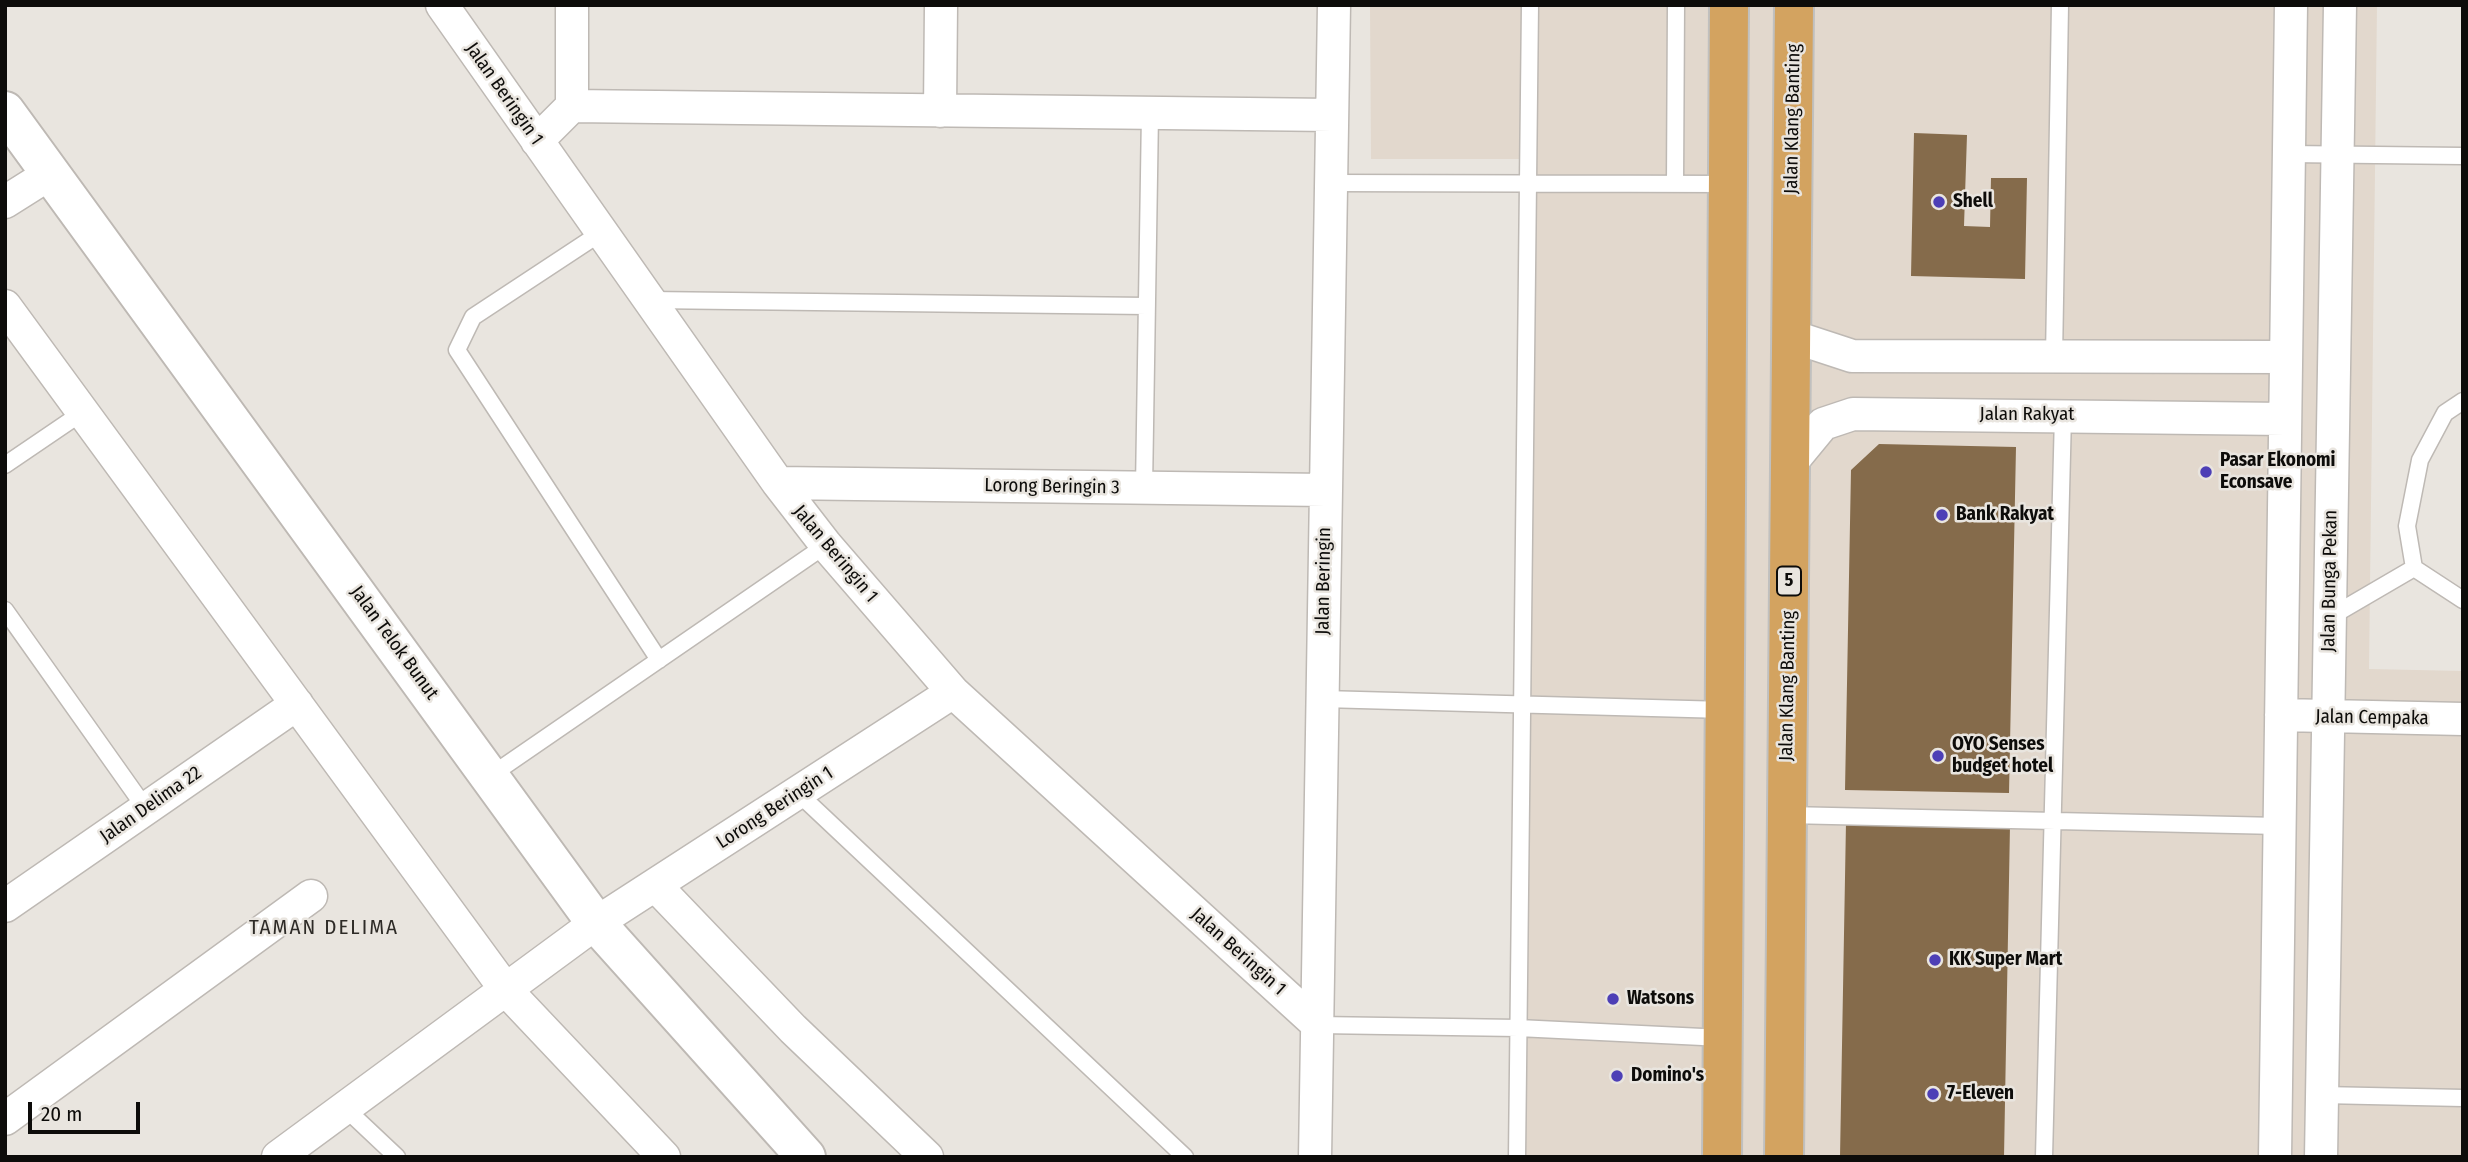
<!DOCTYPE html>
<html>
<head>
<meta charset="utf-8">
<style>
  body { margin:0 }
  #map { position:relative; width:2468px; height:1162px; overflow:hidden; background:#e9e5df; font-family:"Fira Sans Condensed",sans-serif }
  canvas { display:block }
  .frame { position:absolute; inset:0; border:7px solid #0d0c0a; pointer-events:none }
  .scale { position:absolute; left:28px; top:1102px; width:112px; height:32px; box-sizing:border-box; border:4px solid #0d0c0a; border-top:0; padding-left:9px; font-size:21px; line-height:24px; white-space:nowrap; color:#0d0c0a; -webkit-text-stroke:5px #e9e5df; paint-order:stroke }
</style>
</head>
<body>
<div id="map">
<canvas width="2468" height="1162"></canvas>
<div class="frame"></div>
<div class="scale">20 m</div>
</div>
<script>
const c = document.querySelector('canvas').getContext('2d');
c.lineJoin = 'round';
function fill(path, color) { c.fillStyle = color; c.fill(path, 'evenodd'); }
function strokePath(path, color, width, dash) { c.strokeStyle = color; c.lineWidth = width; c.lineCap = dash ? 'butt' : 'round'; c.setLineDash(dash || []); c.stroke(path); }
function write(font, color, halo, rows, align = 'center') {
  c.font = font + ' "Fira Sans Condensed",sans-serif'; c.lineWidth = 5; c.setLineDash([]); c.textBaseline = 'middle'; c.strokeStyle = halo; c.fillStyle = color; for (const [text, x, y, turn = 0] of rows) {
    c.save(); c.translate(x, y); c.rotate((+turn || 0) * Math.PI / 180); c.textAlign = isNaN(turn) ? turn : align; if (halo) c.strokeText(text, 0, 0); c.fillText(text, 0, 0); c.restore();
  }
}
fill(new Path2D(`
  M1370 5H2377L2369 669 2463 671V1157H1513L1528 159H1371Z`), '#e2d8cd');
fill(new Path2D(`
  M1914 133 1967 135 1964 226 1990 227 1991 178H2027L2025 279 1911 276Z
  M1879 444 2016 447 2009 793 1845 790 1851 470Z
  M1846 822 2010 825 2004 1157H1840Z`), '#856b4b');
const service = new Path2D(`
  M2289 154 2463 156
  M1331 183 1729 184
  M1675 184 1676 5
  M602 232 473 317 457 350 659 660
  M649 300 1147 306
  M2054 358 2060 5
  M5 465 83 412
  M1144 488 1150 113
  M2414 568 2463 600
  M5 610 146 809
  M2330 617 2414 568 2407 526 2420 460 2445 413 2463 401
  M1323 699 1725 710
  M490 776 826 545
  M798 793 1185 1157
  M1787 815 2279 826
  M1318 1025 1518 1028 1723 1038
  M2322 1095 2463 1098
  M345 1108 397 1157
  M1517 1157 1530 5
  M2044 1157 2063 415`);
const minor = new Path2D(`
  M442 5 778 483 826 545 953 692 1318 1025
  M572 5V106
  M940 111 941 5
  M537 141 572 106 1332 115
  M5 202 51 173
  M5 306 506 990 664 1157
  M1791 336 1852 356 2286 357
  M1790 464 1823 424 1853 414 2285 419
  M778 483 1326 490
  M2281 715 2463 719
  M655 885 793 1029 927 1157
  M5 906 297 704
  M5 1119 311 896
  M278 1157 596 923 953 692
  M1315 1157 1334 5
  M2275 1157 2291 5
  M2321 1157 2340 5`);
const tertiary = new Path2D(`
  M5 111 596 923 806 1157`);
const trunk = new Path2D(`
  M1722 1157 1729 5
  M1784 1157 1794 5`);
strokePath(service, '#beb9b4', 19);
strokePath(minor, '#beb9b4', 35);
strokePath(tertiary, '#beb9b4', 42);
strokePath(trunk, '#c0c0bf', 42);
strokePath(service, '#fff', 16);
strokePath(minor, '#fff', 32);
strokePath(tertiary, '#fff', 38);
strokePath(trunk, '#d3a360', 38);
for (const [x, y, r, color] of [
  [1939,202,7,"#4d3fb6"],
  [2206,472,7,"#4d3fb6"],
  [1942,515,7,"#4d3fb6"],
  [1938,756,7,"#4d3fb6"],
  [1935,960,7,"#4d3fb6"],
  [1613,999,7,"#4d3fb6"],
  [1617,1076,7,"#4d3fb6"],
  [1933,1094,7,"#4d3fb6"]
]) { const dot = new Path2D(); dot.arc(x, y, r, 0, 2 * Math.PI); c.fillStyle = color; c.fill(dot); strokePath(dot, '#e9e5df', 2.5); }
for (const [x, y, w] of [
  [1789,581,24]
]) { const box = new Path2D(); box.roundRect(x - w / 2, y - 14.5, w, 29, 5); c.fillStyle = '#e9e5df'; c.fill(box); strokePath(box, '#0d0c0a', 2); }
write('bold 18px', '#0d0c0a', null, [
  ["5",1789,581]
]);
write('19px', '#0d0c0a', '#e9e5df', [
  ["Jalan Beringin 1",504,94,55],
  ["Jalan Klang Banting",1793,119,-89],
  ["Jalan Rakyat",2027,415],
  ["Lorong Beringin 3",1052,487,1],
  ["Jalan Beringin 1",835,554,50],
  ["Jalan Beringin",1324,581,-89],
  ["Jalan Bunga Pekan",2330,581,-89],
  ["Jalan Telok Bunut",394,643,54],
  ["Jalan Klang Banting",1788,686,-89],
  ["Jalan Cempaka",2372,718,1],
  ["Jalan Delima 22",151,805,-35],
  ["Lorong Beringin 1",775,808,-33],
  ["Jalan Beringin 1",1238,952,42]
]);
write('bold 19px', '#0d0c0a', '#e9e5df', [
  ["Shell",1953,202],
  ["Pasar Ekonomi",2220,461],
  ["Econsave",2220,483],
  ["Bank Rakyat",1956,515],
  ["OYO Senses",1952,745],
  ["budget hotel",1952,767],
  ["KK Super Mart",1949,960],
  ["Watsons",1627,999],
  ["Domino's",1631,1076],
  ["7-Eleven",1947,1094]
], 'left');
c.letterSpacing = '2px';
write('21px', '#2e2b27', '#e9e5df', [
  ["TAMAN DELIMA",324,928]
]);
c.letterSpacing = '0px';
</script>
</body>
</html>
